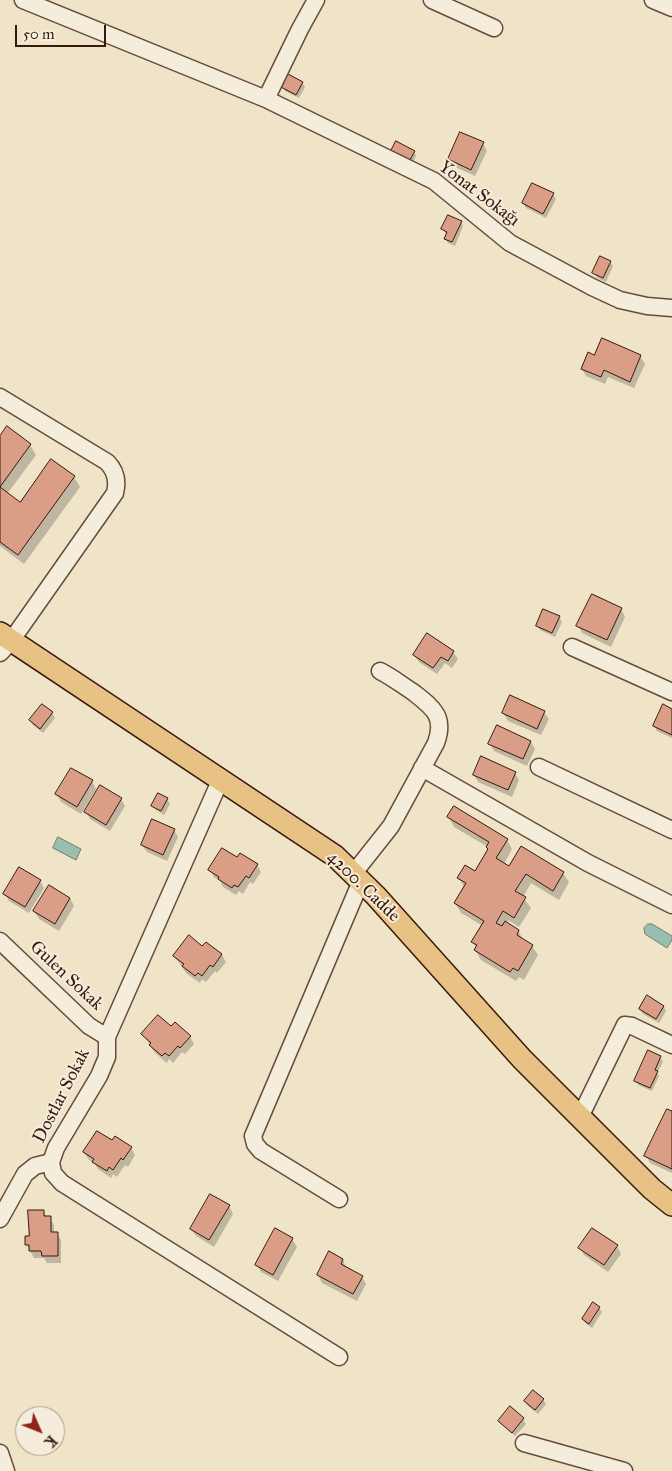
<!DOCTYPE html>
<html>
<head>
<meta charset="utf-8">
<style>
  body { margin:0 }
  #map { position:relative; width:672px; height:1471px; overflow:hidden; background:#efe3c8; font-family:"IM FELL Great Primer",serif }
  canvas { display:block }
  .north { position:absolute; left:15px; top:1406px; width:50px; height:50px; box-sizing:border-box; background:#f5eddb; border:1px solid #a99889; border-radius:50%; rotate:134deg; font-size:14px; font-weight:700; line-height:20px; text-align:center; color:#37190d }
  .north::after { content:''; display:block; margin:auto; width:18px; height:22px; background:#8f2418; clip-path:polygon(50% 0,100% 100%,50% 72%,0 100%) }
  .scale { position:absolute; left:15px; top:25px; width:91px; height:22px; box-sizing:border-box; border:2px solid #37190d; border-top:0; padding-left:6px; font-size:15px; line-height:18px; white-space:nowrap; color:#37190d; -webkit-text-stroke:4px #f5eddb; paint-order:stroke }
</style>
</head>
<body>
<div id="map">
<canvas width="672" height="1471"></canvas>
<div class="north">K</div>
<div class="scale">50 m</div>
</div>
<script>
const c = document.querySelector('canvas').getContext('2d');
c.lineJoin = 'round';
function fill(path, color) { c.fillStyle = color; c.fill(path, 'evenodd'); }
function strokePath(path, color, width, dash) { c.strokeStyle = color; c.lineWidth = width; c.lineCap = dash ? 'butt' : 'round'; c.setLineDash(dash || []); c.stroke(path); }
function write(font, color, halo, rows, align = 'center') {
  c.font = font + ' "IM FELL Great Primer",serif'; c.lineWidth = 4; c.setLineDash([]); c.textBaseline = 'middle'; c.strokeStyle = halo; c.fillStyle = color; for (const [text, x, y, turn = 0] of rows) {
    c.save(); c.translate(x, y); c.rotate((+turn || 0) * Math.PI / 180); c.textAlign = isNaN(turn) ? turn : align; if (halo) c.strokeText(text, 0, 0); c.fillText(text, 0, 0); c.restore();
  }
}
const water = new Path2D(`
  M58 837 81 849 76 860 53 848Z
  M648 924H652L672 936V940L667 948 645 934 644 928Z`);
fill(water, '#9bbfaf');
strokePath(water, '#737d6e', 1);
fill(new Path2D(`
  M302 83 305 87 299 98 285 91 283 87Z
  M483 143 487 151 475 176 453 166 449 159Z
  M414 152 416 156 410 169 390 155Z
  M553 194 556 199 546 218 526 208 523 203Z
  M461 222 463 226 455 246 448 243 445 238 447 235 443 229Z
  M610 262 613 266 606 282 597 278 594 273Z
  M595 356H640L645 364 634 388 608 377 605 384 586 376 582 369Z
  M0 438 30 445 36 455 7 494 20 504 74 477 80 487 24 564 0 546Z
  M621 609 625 617 611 647 582 633 578 626Z
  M559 617 562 622 555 637 540 630 537 626Z
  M427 635 453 652 458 659 452 668 445 663 437 674 419 662 414 655Z
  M672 710V738L657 731 654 726Z
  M544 712 549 719 541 735 508 721 503 713Z
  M52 713 55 718 43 733 33 725 30 720Z
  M531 742 535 749 527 766 494 751 490 744Z
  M515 773 519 780 512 797 478 782 474 775Z
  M92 781 96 789 81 814 61 802 57 794Z
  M159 795 167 799 170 804 164 815 156 810 153 806Z
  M121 799 125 806 110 831 90 819 86 812Z
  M449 817 507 840 512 849 504 864 509 868 563 873 569 882 559 900 531 883 523 897 531 908 519 927 508 920 507 924 518 931 524 941 532 946 538 955 524 980 519 977 516 981 481 960 475 950 476 948 473 942 483 926 461 913 455 903 464 887 459 878 475 872 489 850 488 847 454 827Z
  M174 830 178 837 167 861 147 852 142 845Z
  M237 859 257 865 261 872 253 884 250 882 243 894 239 891 236 895 223 887 220 881 214 877 210 870Z
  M40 881 44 888 29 913 9 901 5 894Z
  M70 898 74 906 59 931 39 919 34 911Z
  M206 943 222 955 226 962 217 973 215 971 206 982 202 979 200 983 187 974 174 956 203 948Z
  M664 1007 666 1011 659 1023 643 1014 640 1009Z
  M172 1028 190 1037 194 1044 185 1054 182 1052 173 1063 169 1059 167 1063 155 1053 143 1034Z
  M660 1057 663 1062 657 1073 659 1076 652 1091 638 1085 636 1080Z
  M672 1113V1173L650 1163 646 1156Z
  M112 1142 131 1148 135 1155 128 1167 125 1165 117 1177 113 1174 111 1178 98 1169 95 1164 89 1160 84 1152Z
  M229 1206 233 1214 214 1247 196 1236 191 1229Z
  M43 1211 47 1218H50L54 1225V1233H57L61 1240V1263H47L44 1258H34L27 1245Z
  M275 1230 292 1239 297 1247 278 1281 261 1272 257 1265Z
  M617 1246 621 1254 608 1272 584 1255 580 1248Z
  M343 1259 346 1268 362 1277 366 1284 357 1301 322 1283 318 1275Z
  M599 1308 602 1312 592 1328 586 1324 583 1319Z
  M543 1400 546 1404 538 1414 528 1406 526 1402Z
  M510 1408 523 1419 526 1424 515 1436 502 1425 499 1421Z`), '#0003');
const building = new Path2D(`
  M288 74 303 82 296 95 281 87Z
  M460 132 484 142 471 170 448 159Z
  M396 141 415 151 407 165 389 155Z
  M532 183 554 193 543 214 522 203Z
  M448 215 462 221 452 242 444 239 447 232 441 229Z
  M600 256 611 261 603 278 592 273Z
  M602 338 641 355 630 382 604 370 601 377 581 369 588 352 594 355Z
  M7 426 31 444 0 487V436Z
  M51 459 75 476 18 555 0 542V487L20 502Z
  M592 594 622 608 607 640 576 626Z
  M543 609 560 616 552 633 536 626Z
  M427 633 454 651 448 661 441 657 433 668 413 655Z
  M510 695 545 711 537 729 502 713Z
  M42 704 53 712 40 729 29 720Z
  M663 704 672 709V735L653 726Z
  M497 725 531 741 523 759 488 744Z
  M481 756 516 772 508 790 473 775Z
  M71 768 93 780 77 807 55 794Z
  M100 785 122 798 106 825 84 812Z
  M158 793 168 798 161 811 151 806Z
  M454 806 508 839 496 858 509 866 521 846 564 872 553 891 526 874 515 891 526 897 514 918 503 911 496 923 502 926 505 921 519 930 517 935 533 945 518 971 513 968 510 972 474 950 477 945 471 942 484 921 454 903 466 883 457 878 465 865 475 871 488 849 486 847 489 842 447 817Z
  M152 819 175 829 163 855 141 845Z
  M222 848 237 857 240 853 258 864 249 878 246 876 238 887 234 885 232 888 218 879 219 877 208 870Z
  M19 867 41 880 25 907 3 894Z
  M49 885 70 898 55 924 33 911Z
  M189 935 202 946 206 942 222 954 213 967 210 965 202 976 198 973 195 976 182 966 184 964 173 956Z
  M647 995 664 1006 656 1019 639 1009Z
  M158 1015 171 1026 175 1022 191 1036 180 1048 178 1046 169 1056 165 1053 162 1056 149 1045 151 1043 141 1034Z
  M648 1050 661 1056 655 1070 658 1071 650 1088 634 1081Z
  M667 1109 672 1111V1169L644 1156Z
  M97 1131 112 1140 115 1136 132 1147 123 1160 121 1158 113 1170 109 1167 107 1171 92 1162 94 1159 83 1152Z
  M210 1194 230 1205 209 1240 190 1229Z
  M28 1210H44V1216H51V1232H58V1256H42L41 1251H29V1245H25V1236H29Z
  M275 1228 293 1238 273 1275 255 1265Z
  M592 1228 618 1245 604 1265 578 1248Z
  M329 1251 343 1259 341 1264 363 1276 353 1294 317 1275Z
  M593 1302 600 1307 589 1324 582 1319Z
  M533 1390 544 1399 535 1410 524 1401Z
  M510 1406 524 1418 512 1433 498 1421Z`);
fill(building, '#d99e85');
strokePath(building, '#37190d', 1);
const minor = new Path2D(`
  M23 0 266 99 434 181 510 243 592 287 620 300 647 306 672 308
  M432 0 494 28
  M653 0 672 8
  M266 99 300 29 316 0
  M0 397 107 462C116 471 118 481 115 493L11 641 0 653
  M572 647 672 692
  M539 767 672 830
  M422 768 588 863 672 905
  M220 781 107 1037V1057L99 1076 56 1148 51 1162 53 1173 62 1183 339 1357
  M353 874 391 826 436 743C446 716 432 707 413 692 402 685 392 677 380 671
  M0 941 89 1026 107 1037
  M580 1117 625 1025 632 1026 672 1045
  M339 1199 261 1151 255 1144 253 1136 361 881
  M0 1219 25 1174 35 1166 51 1162
  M524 1443 624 1471
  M0 1453 6 1471`);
const major = new Path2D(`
  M0 633 335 856 376 896 522 1059 652 1189 672 1205`);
strokePath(minor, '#654c3c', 19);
strokePath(major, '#37190d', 24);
strokePath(minor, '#f5eddb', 16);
strokePath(major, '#e8c284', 21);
write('18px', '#37190d', '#f5eddb', [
  ["Yonat Sokağı",479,194,37],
  ["4200. Cadde",363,887,44],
  ["Gulen Sokak",66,976,43],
  ["Dostlar Sokak",62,1096,-63]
]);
</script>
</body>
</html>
